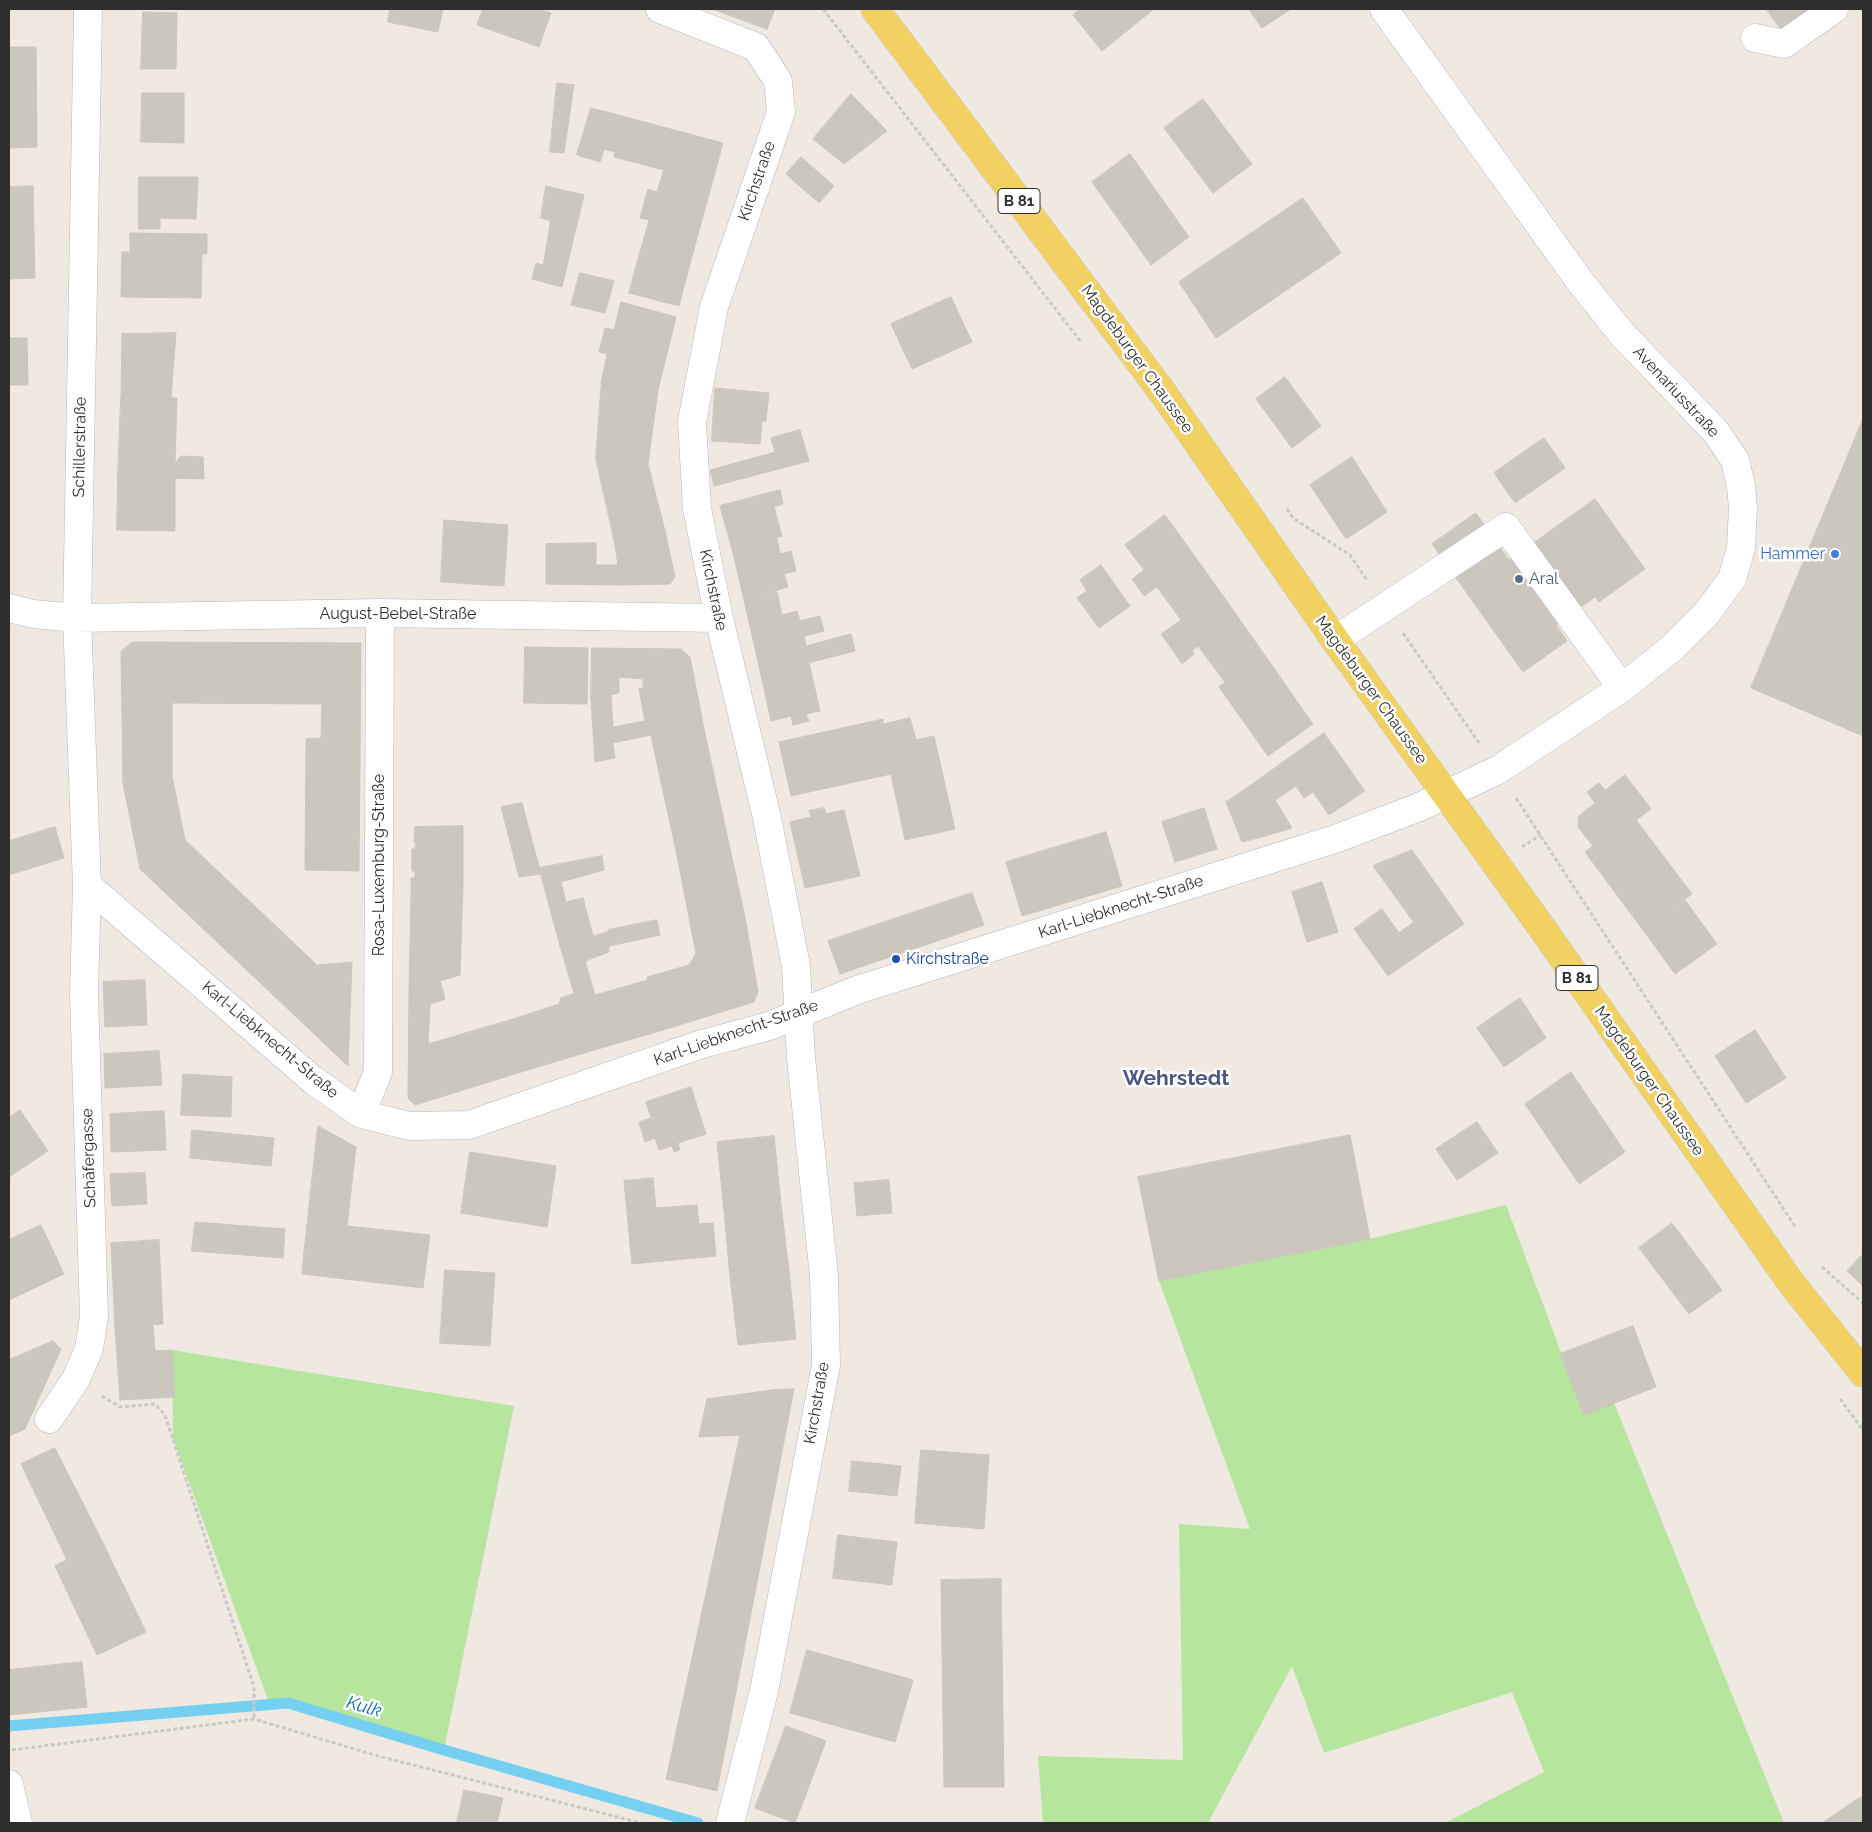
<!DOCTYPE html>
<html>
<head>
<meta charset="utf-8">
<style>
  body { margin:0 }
  #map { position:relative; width:1872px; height:1832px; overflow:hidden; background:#efe9e1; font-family:Raleway,sans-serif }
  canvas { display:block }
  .frame { position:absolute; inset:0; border:10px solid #2e2e2e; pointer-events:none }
</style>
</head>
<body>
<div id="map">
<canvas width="1872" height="1832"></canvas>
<div class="frame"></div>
</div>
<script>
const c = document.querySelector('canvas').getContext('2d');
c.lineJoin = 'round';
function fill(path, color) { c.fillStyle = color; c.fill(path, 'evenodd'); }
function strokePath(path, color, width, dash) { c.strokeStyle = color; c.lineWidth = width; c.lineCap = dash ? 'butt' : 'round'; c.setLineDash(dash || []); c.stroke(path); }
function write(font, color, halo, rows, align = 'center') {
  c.font = font + ' Raleway,sans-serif'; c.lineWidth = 5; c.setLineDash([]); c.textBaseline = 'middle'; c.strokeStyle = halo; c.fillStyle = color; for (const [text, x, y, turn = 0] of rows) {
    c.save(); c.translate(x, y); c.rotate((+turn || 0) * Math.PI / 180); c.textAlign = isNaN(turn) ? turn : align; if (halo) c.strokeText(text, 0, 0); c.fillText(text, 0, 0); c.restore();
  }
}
fill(new Path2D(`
  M1506 1205 1584 1414 1614 1403 1784 1823H1445L1544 1772 1512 1692 1324 1753 1292 1666 1208 1823H1043L1038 1756 1183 1760 1179 1524 1250 1529 1159 1281 1370 1239Z
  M172 1350 514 1406 444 1750 268 1700 173 1438Z`), '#b6e59e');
strokePath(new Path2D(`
  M9 1726 288 1703 444 1750 698 1823`), '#75cff0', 11);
const building = new Path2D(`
  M390 9H443L438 32 388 22Z
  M483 9H538L551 13 539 47 477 25Z
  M713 9H775L767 29Z
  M1080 9H1154L1102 51 1073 15Z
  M1249 9H1291L1262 28Z
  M1766 9H1816L1784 33Z
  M143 12 177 13 176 69H141Z
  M9 47H36L37 147 9 148Z
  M557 83 574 85 564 153 550 152Z
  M142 93H184V143L141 142Z
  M851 94 887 131 844 164 813 139Z
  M1203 99 1252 164 1213 193 1164 128Z
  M591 108 607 112 594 160 577 155Z
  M607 112 723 143 691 260 642 246 649 220 640 218 648 189 657 192 664 170 614 157 615 152 604 149 600 162 594 160Z
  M1130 154 1189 237 1151 265 1092 182Z
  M801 157 834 186 819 203 786 174Z
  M139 177H198L196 219 160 218V229H139Z
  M33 186 35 278 9 279V187Z
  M546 186 584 195 576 228 541 218Z
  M1303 198 1341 253 1216 338 1179 282Z
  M551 221 576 228 562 287 532 279 536 263 543 265Z
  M130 233 207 234V254H202L201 298 121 297 122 252H130Z
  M642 246 691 260 679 306 629 293Z
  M580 273 614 281 605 313 571 305Z
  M951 297 972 342 912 369 891 324Z
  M621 302 676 317 658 390 602 379 607 354 599 352 605 328 614 330Z
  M176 333 171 398H121L122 334Z
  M9 338H27L28 385H9Z
  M1285 377 1321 426 1292 448 1256 399Z
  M602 379 658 390 648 464 596 458Z
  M715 388 769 393 766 421H762L760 444 712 441Z
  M121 398H177L175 463 181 456 203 457 204 479 118 477Z
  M1863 419V736L1751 688Z
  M800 430 809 461 714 486 710 470 775 452 771 438Z
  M1544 438 1565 468 1515 503 1494 473Z
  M1352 457 1387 512 1346 539 1310 485Z
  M596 458 648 464 665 531 614 539Z
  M118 477 175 479V531L117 530Z
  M780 490 783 504 774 507 782 536 732 549 720 506Z
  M1595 499 1645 569 1599 602 1549 532Z
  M1476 513 1509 560 1549 532 1595 597 1556 625 1567 641 1523 672 1432 544Z
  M1165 515 1196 558 1144 596 1132 579 1144 570 1125 545Z
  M444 520 508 525 504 586 441 582Z
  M665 531 675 577 670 584 621 585 614 539Z
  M777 538 780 554 791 551 796 571 784 574 788 587 744 600 732 549Z
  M596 543V565H618L621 585 546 584V544Z
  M1196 558 1231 607 1172 649 1161 634 1181 620 1157 587Z
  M1101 565 1130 606 1099 628 1077 598 1087 591 1080 580Z
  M777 592 782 615 797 611 800 621 820 616 824 631 804 636 806 646 851 634 855 651 761 675 744 600Z
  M1231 607 1264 654 1225 682 1198 646 1192 650 1194 654 1182 664 1172 649Z
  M132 642 361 643 359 871 305 870 306 739 321 738 322 704 172 703V776L185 840 317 965 352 962 348 1066 140 869 123 783 121 652Z
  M525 647 588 648 587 704 524 703Z
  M592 648 681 649 690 657 694 677 643 688V679L619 677V693L591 699Z
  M1264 654 1313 724 1268 756 1219 687Z
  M809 663 820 711 806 714 809 721 793 725 791 716 771 721 761 675Z
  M694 677 703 724 594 747 591 699 611 694 613 727 645 721 639 689Z
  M910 718 916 740 934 736 955 829 905 840 891 774 791 796 779 742 883 719V724Z
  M703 724 713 771 661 782 651 735Z
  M1324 733 1365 791 1329 815 1313 792 1304 798 1296 786 1275 800 1292 828 1262 837 1243 791Z
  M613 743 615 758 595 762 594 747Z
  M713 771 729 844 677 855 661 782Z
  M1625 775 1651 809 1636 820 1692 894 1643 930 1585 852 1593 846 1578 827 1579 816 1595 803 1587 792 1599 783 1605 790Z
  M1243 791 1262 837 1242 842 1226 802Z
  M522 803 541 874 519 877 501 807Z
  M824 808 826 814 844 810 860 876 805 888 790 822 811 817 809 811Z
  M1204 808 1217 849 1175 862 1162 822Z
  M463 826V887L411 896V878H415V871H412V849H415L416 842H414L415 827Z
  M55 827 64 858 9 875V841Z
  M1106 832 1122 886 1022 916 1006 862Z
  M729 844 745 917 691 928 677 855Z
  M1412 850 1464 924 1431 946 1373 866Z
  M602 856 604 870 561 882 566 902 583 898 593 936 560 946 539 868Z
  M1322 882 1338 932 1307 942 1292 892Z
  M463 887 460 975 409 990 411 896Z
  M972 893 984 925 840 974 828 941Z
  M1685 900 1717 944 1675 974 1643 930Z
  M1382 909 1399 933 1414 922 1431 946 1388 976 1354 929Z
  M745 917 758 992 754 1002 663 1030 647 977 689 965 696 954 691 928Z
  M657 920 660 935 609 946 608 930Z
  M608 932 609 952 585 961 595 995 648 980 663 1030 591 1051 560 946Z
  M145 980 147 1025 105 1027 103 982Z
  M440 981 445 999 430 1004 428 1044 456 1036 473 1087 415 1105 408 1098 409 990Z
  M574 994 591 1051 518 1073 504 1022 559 1004 561 998Z
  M1520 998 1546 1038 1504 1067 1477 1028Z
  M504 1022 518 1073 473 1087 456 1036Z
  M1755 1030 1786 1078 1746 1103 1715 1056Z
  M159 1051 162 1085 105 1088 104 1054Z
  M1571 1072 1625 1152 1579 1184 1525 1104Z
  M183 1074 232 1077 231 1117 181 1115Z
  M691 1087 706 1134 678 1143 680 1150 674 1152 672 1146 659 1150 655 1138 645 1142 639 1122 651 1118 646 1102Z
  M20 1110 48 1151 9 1177V1118Z
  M164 1111 166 1150 111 1152 110 1114Z
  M1477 1122 1498 1153 1457 1180 1436 1149Z
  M318 1126 356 1147 347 1226 430 1235 423 1288 302 1274Z
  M192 1130 274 1138 271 1166 190 1158Z
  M1350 1135 1370 1239 1159 1281 1138 1177Z
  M774 1136 781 1204 724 1210 717 1142Z
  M470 1152 556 1166 547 1227 461 1213Z
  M145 1173 147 1204 112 1206 110 1174Z
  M653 1178 656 1208 697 1205 699 1224 713 1223 716 1256 632 1264 624 1181Z
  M889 1180 892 1213 857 1216 854 1183Z
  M781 1204 789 1271 730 1277 724 1210Z
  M195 1222 285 1229 283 1258 192 1251Z
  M1672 1223 1722 1290 1689 1314 1639 1248Z
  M41 1225 64 1274 9 1300V1240Z
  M159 1240 163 1324 115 1327 111 1243Z
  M1863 1254V1286L1847 1271Z
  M445 1270 495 1273 490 1346 440 1343Z
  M789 1271 796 1339 738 1345 730 1277Z
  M153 1325 155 1351 172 1350 175 1397 120 1400 115 1327Z
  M1633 1326 1656 1387 1584 1415 1560 1354Z
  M53 1341 61 1349 25 1429 9 1436V1360Z
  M794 1389 717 1791 666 1779 740 1435 699 1437 707 1399 772 1390Z
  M55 1448 103 1543 67 1560 21 1464Z
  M921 1450 989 1455 984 1529 915 1523Z
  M852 1461 901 1466 897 1496 849 1491Z
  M838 1535 897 1542 892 1585 833 1578Z
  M103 1543 146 1632 97 1655 55 1566Z
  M1001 1579 1004 1787H944L941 1580Z
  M807 1650 913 1680 895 1742 790 1713Z
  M82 1662 87 1707 9 1715V1670Z
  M786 1726 826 1741 795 1823 755 1808Z
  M464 1790 503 1798 497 1823H457Z
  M1861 1797 1863 1801V1823H1822Z`);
fill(building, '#cbc7bf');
strokePath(building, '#cbc5ba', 1);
const minor = new Path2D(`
  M660 9 756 47 778 81 781 112 714 307 692 422 697 508 719 618 767 818 796 966 801 1058 824 1276 826 1365 764 1691 730 1823
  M1755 38 1784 44 1834 9
  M9 608 33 614 77 618 380 613 719 618
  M1335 640 1506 527 1622 688
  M87 885 313 1080 361 1114 409 1126 469 1125 699 1045 769 1026 857 990 1335 839 1417 808 1498 770 1622 688 1672 648 1707 613 1732 579 1741 548 1743 508 1741 486 1735 460 1716 432 1622 334 1582 284 1384 9
  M361 1114 378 1072 380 613
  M49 1419 76 1379 89 1349 94 1316 84 993 87 885 77 618 88 9
  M9 1784 18 1823`);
const major = new Path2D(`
  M875 9 1163 393 1335 640 1542 928 1792 1284 1863 1373`);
strokePath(minor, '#b4b7c1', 29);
strokePath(major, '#c9c9c9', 29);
strokePath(new Path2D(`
  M823 9 1081 342
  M1287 509 1293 518 1350 555 1367 580
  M1403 633 1479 743
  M1516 798 1796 1228
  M1522 847 1540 835
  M1822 1267 1863 1303
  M102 1396 120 1407 155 1404 165 1415 254 1687V1719
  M1840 1399 1863 1430
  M12 1750 254 1719 378 1756 641 1823`), '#c9c9c9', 3, [4, 2.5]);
strokePath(minor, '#fff', 28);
strokePath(major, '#f2d163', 28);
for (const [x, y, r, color] of [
  [1835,554,5,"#3f7fe0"],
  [1519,579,5,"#5c6f8a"],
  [896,959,5,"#1a4fb4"]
]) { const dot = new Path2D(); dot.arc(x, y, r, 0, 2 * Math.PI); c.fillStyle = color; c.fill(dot); strokePath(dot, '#fff', 2); }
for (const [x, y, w] of [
  [1019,201,42],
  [1577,978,42]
]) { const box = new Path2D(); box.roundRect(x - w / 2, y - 12.5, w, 25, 4); c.fillStyle = '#fff'; c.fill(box); strokePath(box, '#2e2e2e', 1); }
write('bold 15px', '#2e2e2e', null, [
  ["B 81",1019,201],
  ["B 81",1577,978]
]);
write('16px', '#2e2e2e', '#fff', [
  ["Kirchstraße",757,181,-71],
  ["Magdeburger Chaussee",1137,359,54],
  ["Avenariusstraße",1676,392,47],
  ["Schillerstraße",80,447,-89],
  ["Kirchstraße",713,590,78],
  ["August-Bebel-Straße",398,614],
  ["Magdeburger Chaussee",1371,690,54],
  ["Rosa-Luxemburg-Straße",379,865,-90],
  ["Karl-Liebknecht-Straße",1121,907,-18],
  ["Karl-Liebknecht-Straße",736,1033,-19],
  ["Karl-Liebknecht-Straße",270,1040,40],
  ["Magdeburger Chaussee",1649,1081,55],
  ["Schäfergasse",89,1158,-92],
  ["Kirchstraße",817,1403,-80]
]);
write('16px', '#366cbe', '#fff', [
  ["Hammer",1825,554]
], 'right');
write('16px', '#4e5e75', '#fff', [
  ["Aral",1529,579]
], 'left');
write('16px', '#164399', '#fff', [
  ["Kirchstraße",906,959]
], 'left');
write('italic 18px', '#0d6fa3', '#fff', [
  ["Kulk",364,1707,16]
]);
write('bold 21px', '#4d5680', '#fff', [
  ["Wehrstedt",1176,1079]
]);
</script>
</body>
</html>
